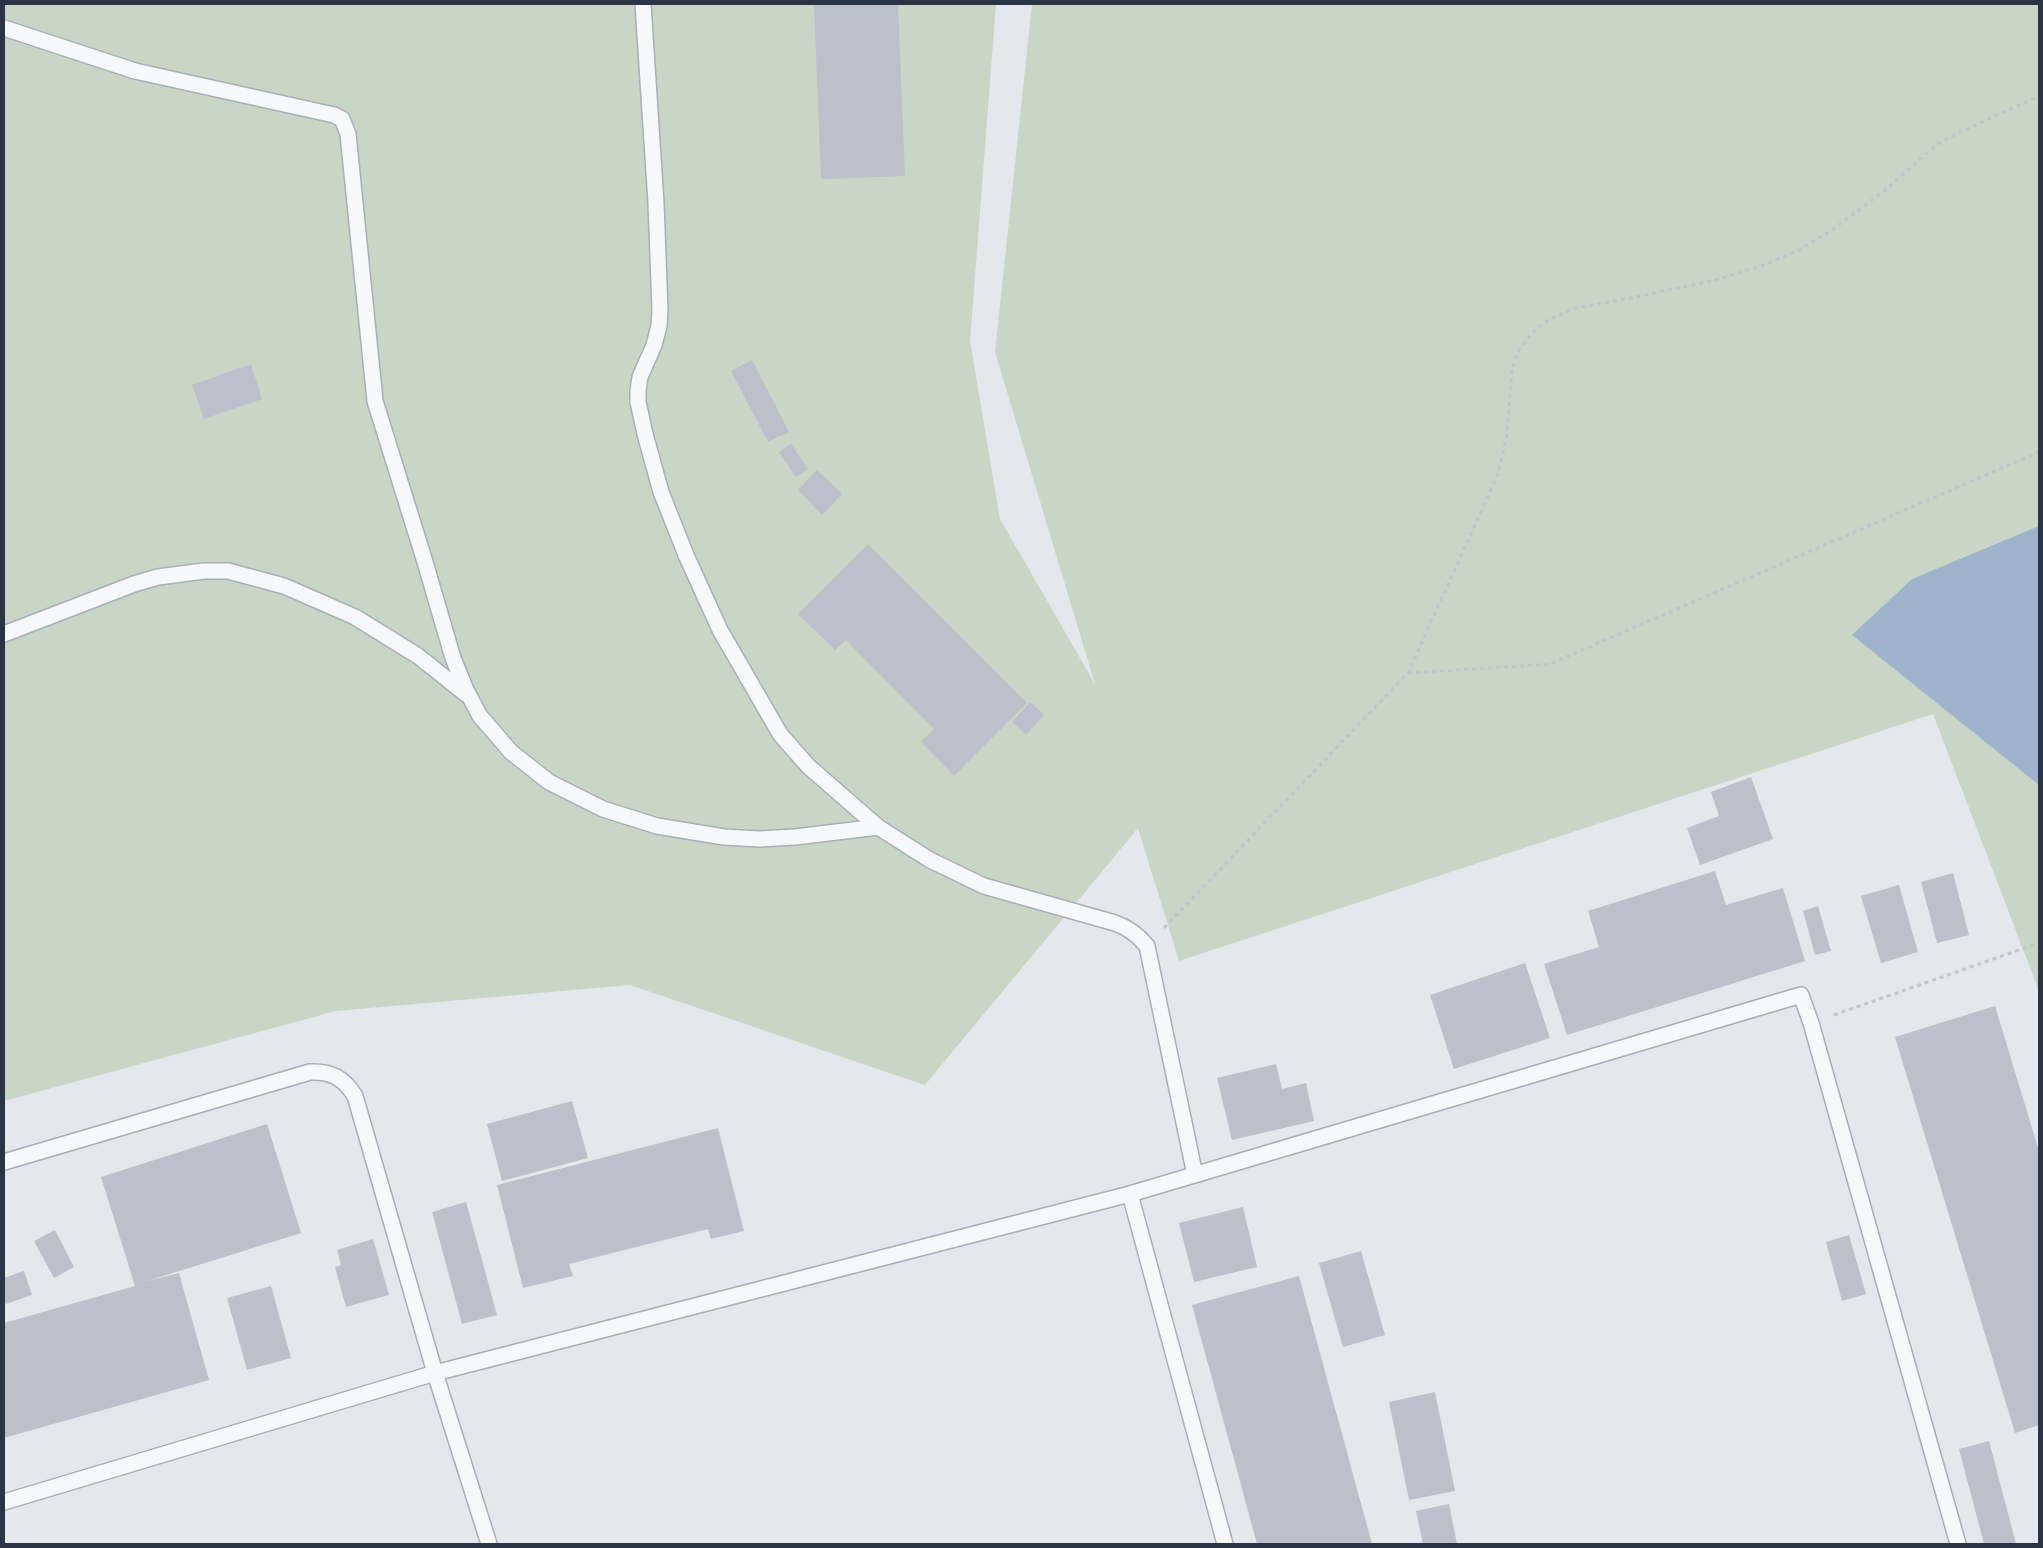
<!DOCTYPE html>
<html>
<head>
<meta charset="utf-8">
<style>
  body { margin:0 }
  #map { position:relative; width:2043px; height:1548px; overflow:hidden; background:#e4e7ec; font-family:Manrope,sans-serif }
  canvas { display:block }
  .frame { position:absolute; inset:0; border:5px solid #2b3445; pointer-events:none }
</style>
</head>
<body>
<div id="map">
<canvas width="2043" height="1548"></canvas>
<div class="frame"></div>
</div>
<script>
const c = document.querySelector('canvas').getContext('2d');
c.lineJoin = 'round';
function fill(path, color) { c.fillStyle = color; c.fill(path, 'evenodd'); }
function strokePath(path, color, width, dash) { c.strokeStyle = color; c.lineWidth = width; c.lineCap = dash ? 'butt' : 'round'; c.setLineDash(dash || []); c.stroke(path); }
fill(new Path2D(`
  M4 4H996L970 341 1000 519 1095 684 995 352 1032 4H2039V991L1933 714 1179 961 1138 828 925 1085 630 985 336 1011 4 1101Z`), '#c9d6c5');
fill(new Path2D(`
  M2039 526V785L1852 635 1912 579Z`), '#9fb4cc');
fill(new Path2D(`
  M814 4H898L905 176 821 179Z
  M752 360 789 432 768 442 731 371Z
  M251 364 262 399 204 419 192 385Z
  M791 444 808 469 796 477 779 452Z
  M817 470 842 494 822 515 798 490Z
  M868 544 1027 703 954 776 921 742 934 729 846 640 835 650 798 614Z
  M1030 702 1044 715 1026 735 1012 722Z
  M1751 777 1773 839 1700 865 1687 828 1719 816 1711 792Z
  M1715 871 1726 905 1783 888 1805 961 1567 1035 1544 964 1599 947 1588 911Z
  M1953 873 1969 935 1937 943 1921 882Z
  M1899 885 1918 952 1881 963 1861 896Z
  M1818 906 1831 951 1815 955 1803 911Z
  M1525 963 1550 1038 1454 1069 1430 995Z
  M1995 1006 2039 1151V1425L2015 1433 1895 1037Z
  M1276 1064 1282 1089 1306 1083 1314 1121 1232 1140 1217 1078Z
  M572 1101 588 1158 502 1181 487 1124Z
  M267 1124 301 1233 144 1282 179 1273 209 1380 4 1438V1323L135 1286 101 1177Z
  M718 1128 744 1231 711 1239 708 1229 569 1264 573 1276 523 1288 497 1185Z
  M466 1202 497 1315 462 1324 432 1212Z
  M1243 1207 1257 1267 1194 1282 1179 1223Z
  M55 1230 74 1267 54 1278 34 1241Z
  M1849 1235 1866 1294 1842 1301 1826 1242Z
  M373 1239 389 1295 346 1307 335 1267 341 1265 337 1250Z
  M1361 1251 1385 1335 1343 1347 1319 1263Z
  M24 1271 32 1295 6 1304 4 1299V1278Z
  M1299 1276 1372 1544H1257L1192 1305Z
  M271 1286 291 1358 247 1370 227 1298Z
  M1435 1392 1455 1491 1409 1500 1389 1402Z
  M1989 1441 2016 1544H1984L1959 1449Z
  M1449 1504 1457 1544H1423L1416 1511Z`), '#bbc0ca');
const service = new Path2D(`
  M643 4 656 203 660 310 659 326 654 345 640 377 638 391V402L645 434 661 492 686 555 720 630 780 734 808 766 878 827 930 860 984 886 1115 923C1129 928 1138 935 1147 946L1195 1175
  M4 28 135 71 334 115 342 119 348 134 375 401 425 562 453 658 466 690 480 716 511 752 549 782 603 809 657 826 724 837 759 839 795 837 878 827
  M4 634 134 584 158 577 204 571H228L284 586 355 617 418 656 467 695
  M4 1162 310 1072C331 1071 344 1078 355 1096L435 1373 489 1544
  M1130 1194 1225 1544
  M4 1502 435 1373 1130 1194 1801 995 1811 1023 1958 1544`);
strokePath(service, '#a9aeb7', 18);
strokePath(new Path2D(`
  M1408 673 1550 664 2039 452
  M1164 928 1408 673 1498 474 1507 435 1512 369 1519 350 1532 333 1548 320 1575 308 1631 298 1720 279 1764 265 1799 250 1832 230 1884 191 1936 145 1958 133 2039 96
  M1834 1015 2039 943`), '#c2c5cb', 3, [4, 4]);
strokePath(service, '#f7f8fa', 15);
</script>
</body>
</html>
